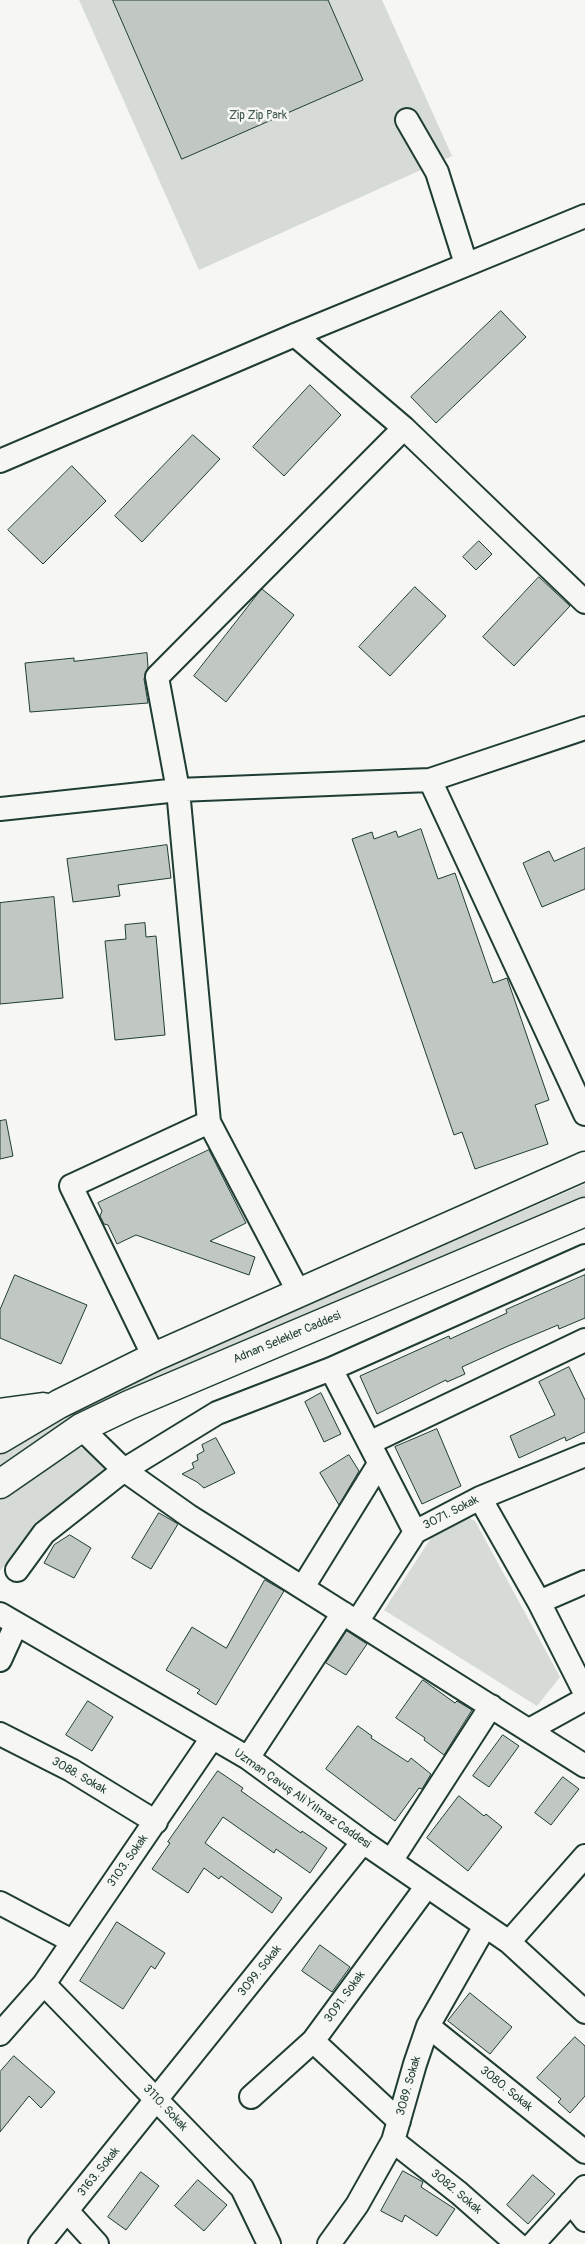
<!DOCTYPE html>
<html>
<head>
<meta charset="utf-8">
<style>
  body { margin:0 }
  canvas { display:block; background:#f6f6f2 }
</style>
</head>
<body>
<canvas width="585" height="2244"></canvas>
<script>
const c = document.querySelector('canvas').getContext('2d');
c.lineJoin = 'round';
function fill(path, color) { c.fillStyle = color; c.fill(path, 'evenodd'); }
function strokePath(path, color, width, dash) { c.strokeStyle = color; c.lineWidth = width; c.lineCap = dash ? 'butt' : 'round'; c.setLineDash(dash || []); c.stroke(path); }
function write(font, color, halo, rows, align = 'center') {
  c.font = font + ' Pangolin,sans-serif'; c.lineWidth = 5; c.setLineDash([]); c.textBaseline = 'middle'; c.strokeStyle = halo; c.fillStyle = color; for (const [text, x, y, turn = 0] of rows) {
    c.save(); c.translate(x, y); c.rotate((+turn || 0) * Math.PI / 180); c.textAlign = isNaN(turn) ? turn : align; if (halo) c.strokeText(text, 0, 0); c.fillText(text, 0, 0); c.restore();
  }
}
fill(new Path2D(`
  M79 0H382L452 156 199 270Z
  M585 1184V1200L0 1468V1446L74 1407Z
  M77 1447 92 1451 110 1471 36 1527 0 1571V1498L20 1478Z
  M467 1517 475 1521 560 1677 537 1706 384 1610 435 1532Z`), '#d6dbd6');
const building = new Path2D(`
  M113 0H328L363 80 182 159Z
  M501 311 526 337 436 423 411 397Z
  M310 385 341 415 284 476 253 447Z
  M193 435 220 459 142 542 115 516Z
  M72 466 106 501 43 564 8 530Z
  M479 541 492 554 476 570 463 557Z
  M539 577 570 606 514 666 483 637Z
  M415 587 446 616 390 676 359 647Z
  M262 589 294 615 226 702 194 676Z
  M147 653 148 667 144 679 148 703 30 712 25 663 74 658V661Z
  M421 829 438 879 455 873 493 983 507 978 549 1100 535 1105 548 1144 475 1169 462 1132 454 1135 352 839 372 832 374 839 396 831 398 837Z
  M167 845 171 878 118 885 120 896 73 902 67 859Z
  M585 848V889L542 907 523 863 549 851 554 861Z
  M54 897 63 998 0 1004V903Z
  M145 923 146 937 156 936 165 1035 115 1040 105 941 126 939 125 925Z
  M6 1120 13 1156 0 1159V1121Z
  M209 1150 246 1223 210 1241 255 1257 249 1275 136 1235 117 1244 108 1225 104 1224 100 1216 102 1211 98 1203Z
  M15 1275 87 1305 61 1364 0 1338V1310Z
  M585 1275V1318L559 1329 558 1325 508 1346 462 1367 465 1374 447 1382 446 1380 377 1414 360 1376 449 1336 450 1339 507 1313 506 1310Z
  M569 1367 585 1400V1432L566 1441 565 1437 519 1458 510 1436 555 1415 539 1382Z
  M321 1393 341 1434 324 1442 305 1402Z
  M437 1429 461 1486 422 1504 395 1447Z
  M216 1438 235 1473 204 1488 197 1482 182 1474 194 1468 192 1463 198 1460 197 1455 204 1451 202 1445Z
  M349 1455 359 1471 339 1505 320 1473Z
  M159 1513 178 1524 151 1569 132 1558Z
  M70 1535 91 1548 74 1578 44 1563 54 1545Z
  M265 1580 284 1591 216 1705 197 1693 200 1690 166 1670 192 1627 226 1648Z
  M347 1631 367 1644 346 1675 326 1663Z
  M423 1680 455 1703 457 1701 472 1710 444 1755 424 1740 425 1738 396 1718Z
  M88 1701 113 1717 92 1751 66 1735Z
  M358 1726 372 1736 371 1738 408 1762 411 1758 431 1774 422 1789 419 1788 395 1821 326 1769Z
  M503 1735 519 1746 489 1787 473 1776Z
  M218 1771 243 1788 241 1791 301 1833 302 1831 327 1848 310 1873 276 1849 274 1853 223 1817 205 1843 282 1898 272 1913 221 1876 219 1879 204 1868 188 1893 152 1869 170 1843 168 1842Z
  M563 1777 579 1789 551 1825 535 1813Z
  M459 1796 484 1816 486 1814 502 1827 468 1871 427 1838Z
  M117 1922 165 1953 155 1969 151 1966 123 2009 80 1981Z
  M320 1945 350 1967 332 1992 302 1971Z
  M470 1993 512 2027 490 2054 448 2021Z
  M575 2037 585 2046V2096L570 2113 558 2102 561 2099 537 2078Z
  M14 2056 55 2092 41 2108 29 2096 0 2132V2072Z
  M403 2171 423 2182 421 2187 455 2209 437 2236 405 2215 402 2222 381 2211Z
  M141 2172 159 2186 126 2230 108 2217Z
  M533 2175 555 2194 528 2224 507 2205Z
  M198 2180 227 2205 204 2231 175 2206Z`);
fill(building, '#c1c8c3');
strokePath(building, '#1f3d34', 1);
const minor = new Path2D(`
  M407 120 437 172 466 264
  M295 335 404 428 585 602
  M0 461 295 335 585 216
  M430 780 585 1114
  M0 809 178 790 430 780 585 728
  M299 1293 209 1122 178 790 157 677 404 428
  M154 1357 71 1186 209 1122
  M331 1369 415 1532
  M81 1428 124 1470 189 1516 585 1766
  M369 1443 585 1340
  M480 1498 539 1602 585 1693
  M17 1570 44 1533 124 1470 217 1413 331 1369 585 1256
  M303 1587 379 1464
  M539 1602 585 1582
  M0 1614 248 1758 363 1842 509 1942 585 2012
  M357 1622 415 1532 480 1498 585 1455
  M0 1660 16 1625
  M529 1730 585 1699
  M0 1734 71 1770 156 1822
  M248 1758 343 1613
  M391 1861 491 1706
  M0 1903 72 1941
  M509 1942 585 1856
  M44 1984 242 2188 269 2244
  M428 2026 585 2152
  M0 2034 44 1984 212 1738
  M313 2041 399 2121
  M251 2097 313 2041 427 1886
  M393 2141 459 2193 517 2244
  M571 2202 585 2220
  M67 2211 97 2244
  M40 2244 363 1842
  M329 2244 357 2205 393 2141 415 2064 428 2026 485 1926
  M533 2244 585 2187`);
const major = new Path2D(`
  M0 1413 43 1407
  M0 1439 59 1404 154 1357 585 1166
  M0 1484 81 1428 129 1405 585 1212`);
strokePath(minor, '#1f3d34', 26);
strokePath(major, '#1f3d34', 31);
strokePath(minor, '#f6f6f2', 22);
strokePath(major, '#f6f6f2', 28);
write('12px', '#445d54', '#f6f6f2', [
  ["Zip Zip Park",258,116]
]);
write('12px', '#1f3d34', '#f6f6f2', [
  ["Adnan Selekler Caddesi",287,1338,-23],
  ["3071. Sokak",451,1513,-27],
  ["3088. Sokak",79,1776,30],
  ["Uzman Çavuş Ali Yılmaz Caddesi",302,1799,35],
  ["3103. Sokak",128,1861,-55],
  ["3099. Sokak",260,1971,-51],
  ["3091. Sokak",345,1997,-54],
  ["3089. Sokak",409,2086,-74],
  ["3080. Sokak",506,2089,39],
  ["3110. Sokak",165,2108,47],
  ["3163. Sokak",99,2172,-51],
  ["3082. Sokak",456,2192,40]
]);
</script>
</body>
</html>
